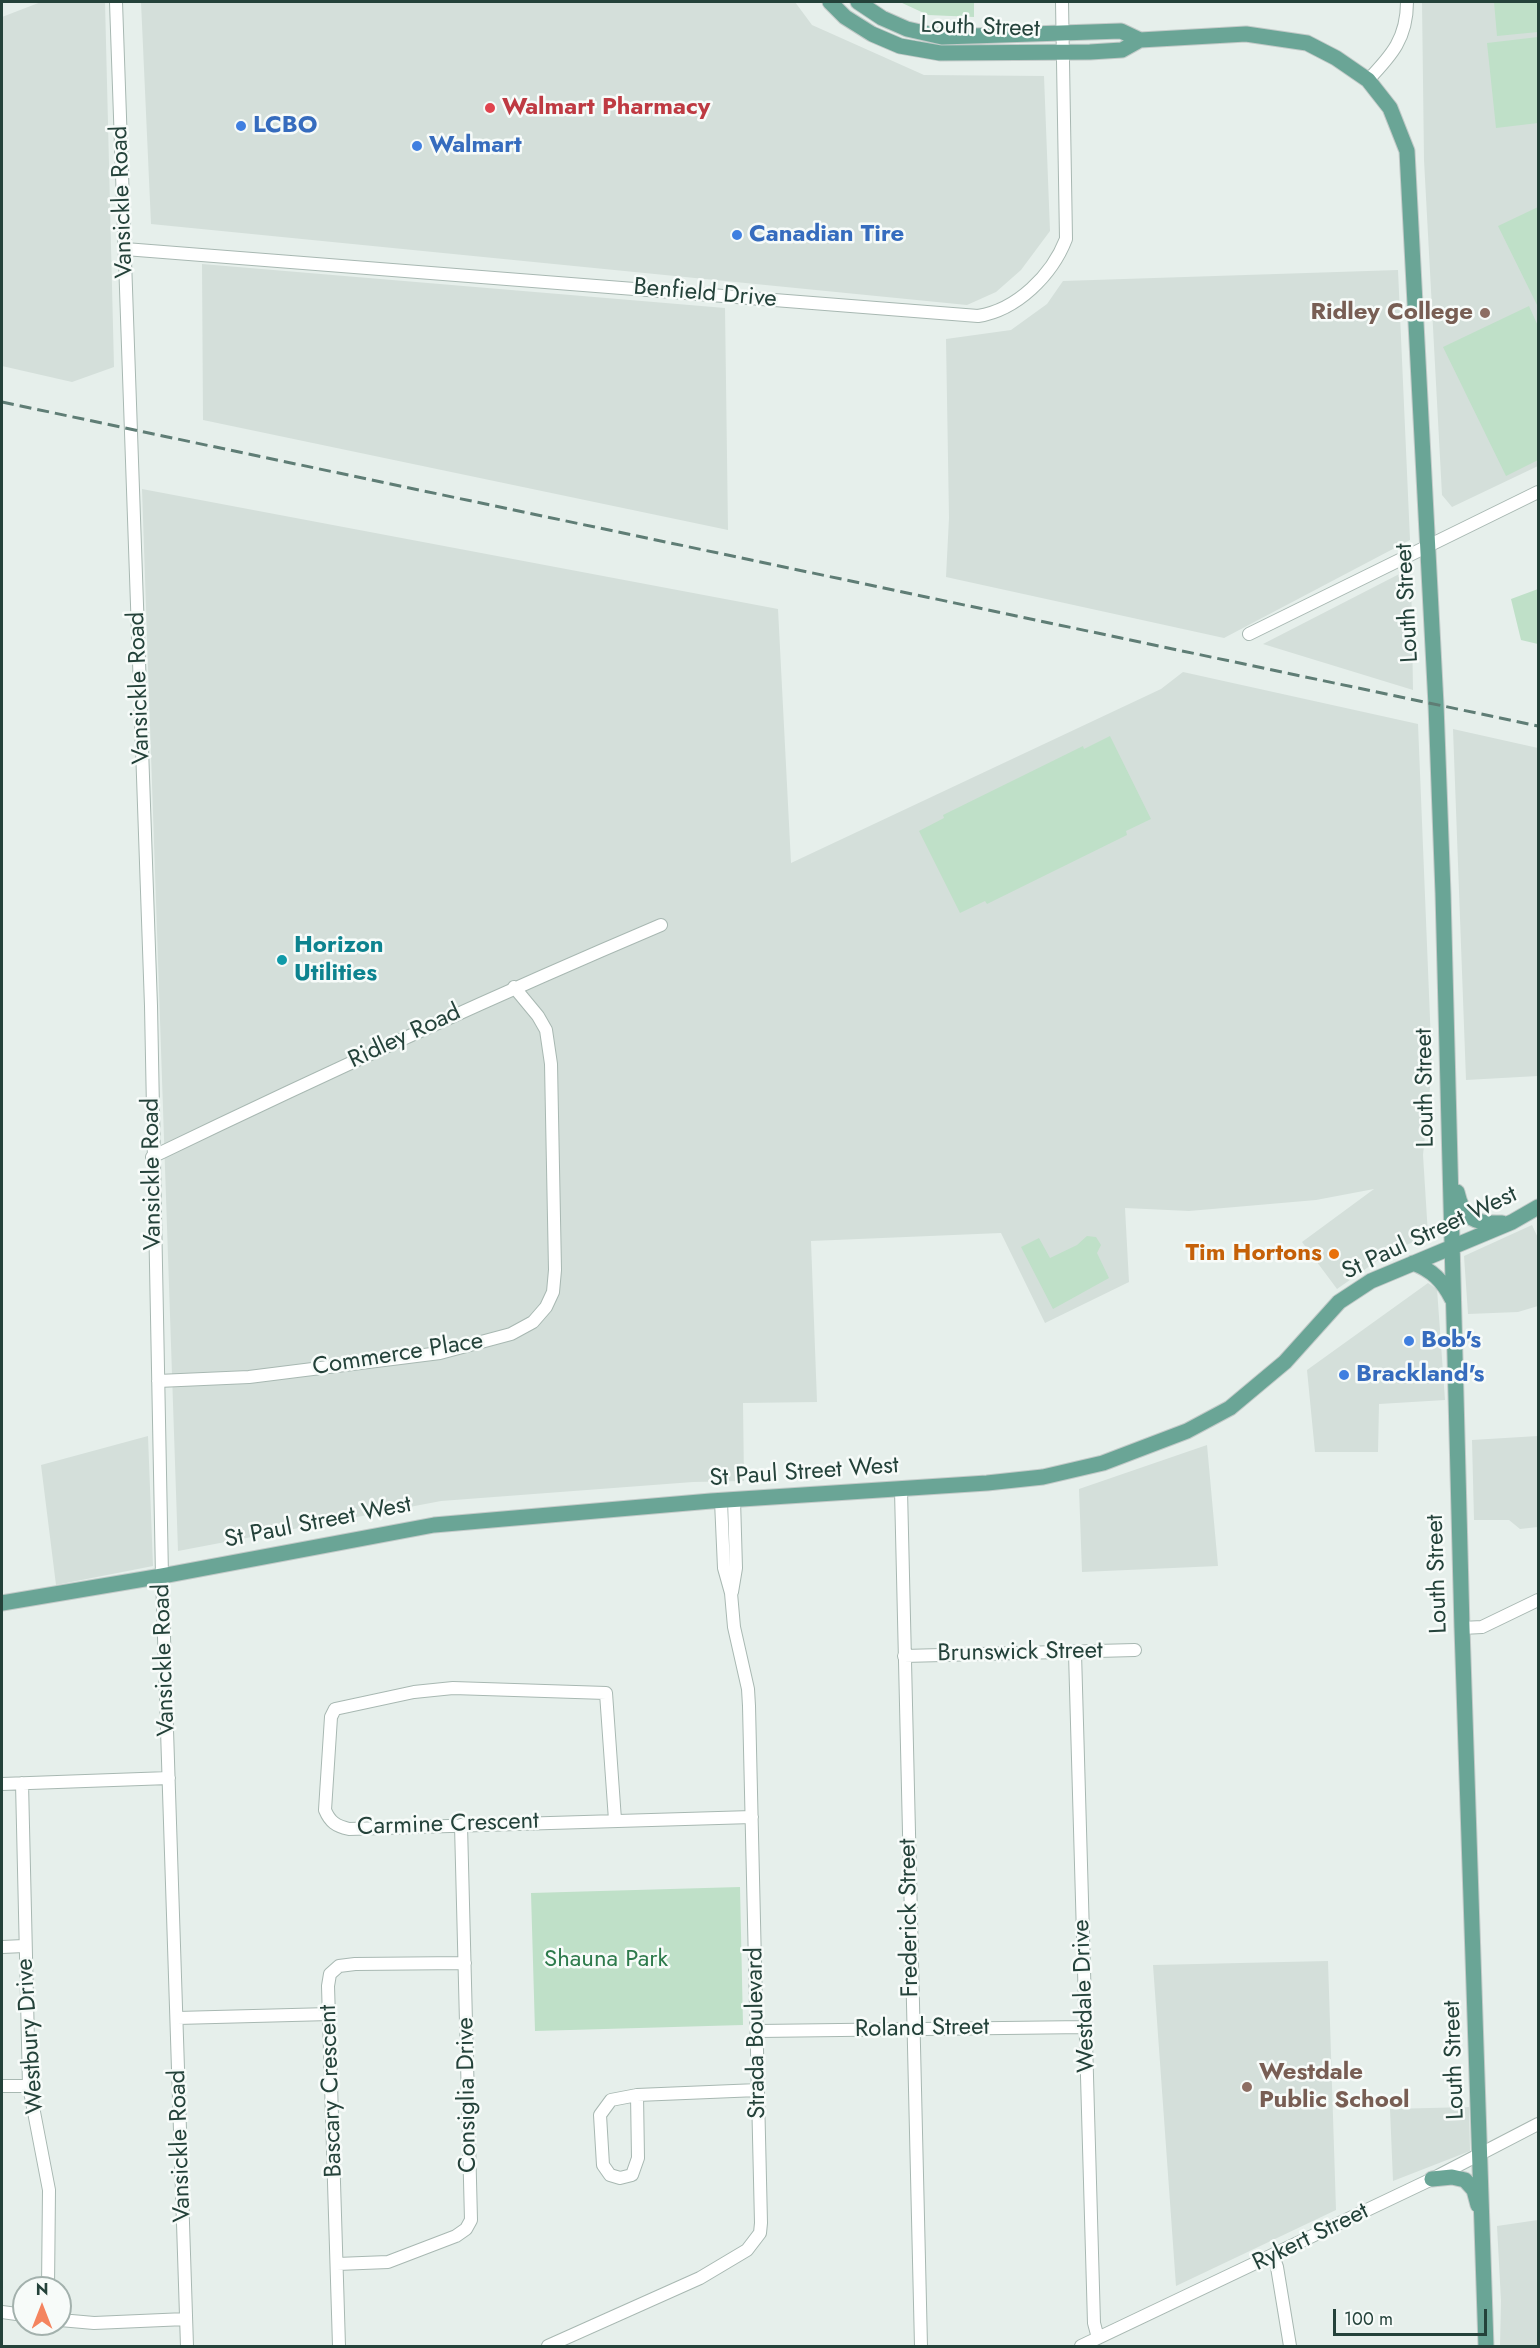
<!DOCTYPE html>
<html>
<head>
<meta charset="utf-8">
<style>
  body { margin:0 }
  #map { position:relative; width:1540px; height:2348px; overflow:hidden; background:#e6efeb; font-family:Jost,sans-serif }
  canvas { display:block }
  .frame { position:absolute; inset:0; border:3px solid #24423a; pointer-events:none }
  .north { position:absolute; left:12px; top:2276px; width:60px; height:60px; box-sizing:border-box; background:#f7fbf9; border:2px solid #a3b1ad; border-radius:50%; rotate:0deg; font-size:16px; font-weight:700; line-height:24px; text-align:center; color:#24423a }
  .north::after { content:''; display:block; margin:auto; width:21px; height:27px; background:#f4845f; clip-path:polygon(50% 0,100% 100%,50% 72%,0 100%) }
  .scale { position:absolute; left:1333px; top:2309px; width:154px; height:27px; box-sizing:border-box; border:3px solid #24423a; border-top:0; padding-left:8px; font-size:18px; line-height:21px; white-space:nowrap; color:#24423a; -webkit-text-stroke:4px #f7fbf9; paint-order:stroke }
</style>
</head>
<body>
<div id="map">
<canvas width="1540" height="2348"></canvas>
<div class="frame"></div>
<div class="north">N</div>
<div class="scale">100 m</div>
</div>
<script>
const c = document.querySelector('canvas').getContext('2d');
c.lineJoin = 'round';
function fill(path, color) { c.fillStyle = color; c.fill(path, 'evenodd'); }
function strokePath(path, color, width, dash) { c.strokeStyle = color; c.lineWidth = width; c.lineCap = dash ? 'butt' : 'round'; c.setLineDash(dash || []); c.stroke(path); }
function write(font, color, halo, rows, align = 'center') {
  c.font = font + ' Jost,sans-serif'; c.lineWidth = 5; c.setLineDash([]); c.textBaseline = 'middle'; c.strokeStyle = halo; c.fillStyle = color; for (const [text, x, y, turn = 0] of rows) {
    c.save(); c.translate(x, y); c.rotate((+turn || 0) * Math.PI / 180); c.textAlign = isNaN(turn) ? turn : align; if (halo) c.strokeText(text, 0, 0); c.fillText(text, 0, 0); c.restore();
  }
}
fill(new Path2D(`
  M41 2H105L114 367 72 382 2 366V17Z
  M141 2H795L812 25 924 75 1044 76 1050 231 1021 270 996 292 967 305 151 224Z
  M1422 2H1538V466L1452 507 1442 495 1424 160Z
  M202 264 725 308 728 530 203 420Z
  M1398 270 1410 540 1224 638 946 577 949 518 946 339 1011 330 1047 304 1063 281Z
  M142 489 778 609 791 863 1161 689 1183 672 1418 724 1432 1068 1423 1155 1428 1235 1387 1254 1337 1289 1302 1242 1374 1189 1316 1200 1189 1211 1125 1208 1129 1282 1045 1323 1001 1233 811 1241 817 1402 743 1403 744 1481 693 1482 441 1501 178 1551Z
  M1411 568 1413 690 1263 644Z
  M1453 729 1538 748V1076L1466 1080Z
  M1532 1225 1538 1238V1306L1518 1312 1468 1314 1464 1256Z
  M1428 1283 1437 1289 1445 1400 1379 1404 1378 1452H1315L1307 1370Z
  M148 1436 153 1566 56 1585 41 1465Z
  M1538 1436V1527L1520 1529 1509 1520H1474L1472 1440Z
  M1207 1445 1218 1566 1082 1572 1079 1489Z
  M1328 1961 1336 2210 1176 2286 1153 1965Z
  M1469 2107 1470 2151 1393 2181 1390 2109Z
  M1538 2220V2346H1500L1501 2301 1497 2226Z`), '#d4dfda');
fill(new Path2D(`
  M900 2H974V17L928 15Z
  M1494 2H1538V32L1497 36Z
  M1538 37V123L1496 128 1487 43Z
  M1538 207V307L1498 226Z
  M1529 306 1538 326V460L1506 476 1443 347Z
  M1538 589V644L1521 640 1511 599Z
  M1110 736 1151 819 1126 831 1127 835 987 904 985 901 960 913 919 831 944 818 943 815 1083 746 1084 749Z
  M1087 1236 1096 1237 1101 1245 1097 1253 1109 1278 1053 1309 1021 1247 1039 1238 1050 1258 1077 1245Z
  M740 1887 743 2025 535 2031 531 1893Z`), '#bfe0c8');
const minor = new Path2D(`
  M116 2 151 1006 162 1576 187 2346
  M1368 80C1392 55 1407 38 1407 2
  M125 249 978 316C1017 310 1052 275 1066 239L1062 2
  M1249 634 1538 492
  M152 1157C320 1076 489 998 661 925
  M158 1381 249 1377 440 1353 511 1334 533 1322 546 1307 553 1292 555 1270 551 1064 546 1030 538 1016 514 987
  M901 1490 921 2346
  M732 1592 736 1568 734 1500
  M1462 1628 1482 1627 1538 1600
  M1075 1653 1094 2323 1098 2338
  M904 1656 1135 1650
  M22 1783 29 2086 49 2190 48 2288
  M2 1784 169 1778
  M615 1820 606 1693 453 1688 414 1692 335 1709 331 1717 325 1810C330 1822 336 1826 349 1829L752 1817
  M2 1947 24 1946
  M177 2018 330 2014
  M758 2031 1086 2027
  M2 2086H29
  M637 2095 638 2158 632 2175 620 2178 610 2175 603 2165 600 2115 611 2100 637 2095 758 2090
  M1273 2256 1277 2267 1290 2346
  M337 2264 388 2262 456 2236 466 2229 471 2220 461 1825
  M2 2312 24 2315
  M60 2320 94 2323 186 2319
  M339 2346 328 1986 330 1974 339 1966 355 1964 465 1963
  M548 2346 700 2278 747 2250 760 2233 761 2223 749 1706 748 1689 734 1627 731 1593 724 1568 721 1501
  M1081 2346 1432 2179 1538 2124`);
const major = new Path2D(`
  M830 2 845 17 872 34 900 46 940 53 1090 52 1122 50 1140 40 1246 34 1307 43 1336 58 1368 80 1390 108 1407 151 1436 705 1443 893 1462 1628 1486 2346
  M858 2 882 18 907 29 942 37 1121 31 1140 40
  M1457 1192C1463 1219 1475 1224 1502 1223
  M1413 1263C1432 1270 1443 1281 1452 1299
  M2 1603 162 1576 434 1525 711 1501 987 1483 1043 1477 1103 1463 1187 1431 1230 1408 1285 1362 1339 1302 1371 1281 1512 1222 1538 1207
  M1432 2179 1452 2177 1465 2180 1474 2190 1478 2205`);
strokePath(minor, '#a8b8b2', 14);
strokePath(major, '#c2cac8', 17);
strokePath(minor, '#fff', 12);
strokePath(major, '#6aa596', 15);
strokePath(new Path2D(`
  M2 402 1538 726`), '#5f7d75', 3, [12, 6]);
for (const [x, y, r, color] of [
  [490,108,6,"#e0444e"],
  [241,126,6,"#3f7fe0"],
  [417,146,6,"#3f7fe0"],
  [737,235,6,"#3f7fe0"],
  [1485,313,6,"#8d6e63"],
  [282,960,6,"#0f9aa8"],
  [1334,1254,6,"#e8710a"],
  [1409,1341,6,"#3f7fe0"],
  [1344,1375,6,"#3f7fe0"],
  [1247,2087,6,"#8d6e63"]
]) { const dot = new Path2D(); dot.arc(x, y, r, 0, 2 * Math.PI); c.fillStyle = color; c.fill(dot); strokePath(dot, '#f7fbf9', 2); }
write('24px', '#24423a', '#f7fbf9', [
  ["Louth Street",980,28,2],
  ["Vansickle Road",123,202,-92],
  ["Benfield Drive",705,294,5],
  ["Louth Street",1408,603,-93],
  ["Vansickle Road",140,688,-92],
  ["Ridley Road",405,1037,-25],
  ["Louth Street",1426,1088,-91],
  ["Vansickle Road",153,1174,-91],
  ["St Paul Street West",1430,1234,-25],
  ["Commerce Place",398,1355,-9],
  ["St Paul Street West",804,1473,-4],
  ["St Paul Street West",318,1523,-11],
  ["Louth Street",1438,1574,-92],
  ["Brunswick Street",1020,1653,-1],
  ["Vansickle Road",165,1660,-92],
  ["Carmine Crescent",448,1825,-2],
  ["Frederick Street",910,1918,-91],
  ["Westdale Drive",1085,1996,-92],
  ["Roland Street",922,2029,-1],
  ["Strada Boulevard",757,2033,-91],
  ["Westbury Drive",31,2036,-94],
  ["Louth Street",1455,2060,-92],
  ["Bascary Crescent",332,2091,-92],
  ["Consiglia Drive",468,2095,-91],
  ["Vansickle Road",181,2146,-92],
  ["Rykert Street",1311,2238,-26]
]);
write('bold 24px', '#be3a42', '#f7fbf9', [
  ["Walmart Pharmacy",502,108]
], 'left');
write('bold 24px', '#366cbe', '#f7fbf9', [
  ["LCBO",253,126],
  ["Walmart",429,146],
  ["Canadian Tire",749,235],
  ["Bob's",1421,1341],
  ["Brackland's",1356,1375]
], 'left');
write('bold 24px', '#785e54', '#f7fbf9', [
  ["Ridley College",1473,313],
  ["Westdale",1259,2073,"left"],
  ["Public School",1259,2101,"left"]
], 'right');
write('bold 24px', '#0d838f', '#f7fbf9', [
  ["Horizon",294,946],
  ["Utilities",294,974]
], 'left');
write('bold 24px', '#c56008', '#f7fbf9', [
  ["Tim Hortons",1322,1254]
], 'right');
write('24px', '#2d7a4b', '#f7fbf9', [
  ["Shauna Park",606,1960]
]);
</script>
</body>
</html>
